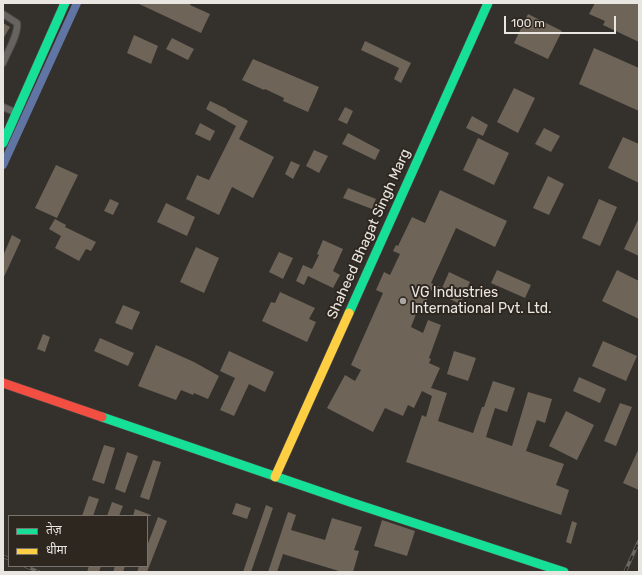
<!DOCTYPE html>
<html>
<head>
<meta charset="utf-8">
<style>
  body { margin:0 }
  #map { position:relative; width:642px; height:575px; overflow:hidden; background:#34312c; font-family:Rubik,"Noto Sans Devanagari",sans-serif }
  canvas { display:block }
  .frame { position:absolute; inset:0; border:4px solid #e9e5e0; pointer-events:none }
  .legend { position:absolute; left:8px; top:515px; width:140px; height:52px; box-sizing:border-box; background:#2e2720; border:1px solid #79736d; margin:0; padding:5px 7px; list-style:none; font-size:12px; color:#e9e5e0 }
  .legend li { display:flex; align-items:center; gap:8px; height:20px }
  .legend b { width:20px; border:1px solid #79736d }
  .scale { position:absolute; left:504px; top:16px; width:112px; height:18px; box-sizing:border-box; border:2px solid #e9e5e0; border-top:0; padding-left:5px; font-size:12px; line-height:14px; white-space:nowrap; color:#e9e5e0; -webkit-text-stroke:3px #2e2720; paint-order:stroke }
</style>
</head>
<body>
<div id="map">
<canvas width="642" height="575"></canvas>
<div class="frame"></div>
<ul class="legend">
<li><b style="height:5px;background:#16e098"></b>तेज़</li>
<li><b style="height:5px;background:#ffcf43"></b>धीमा</li>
</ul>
<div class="scale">100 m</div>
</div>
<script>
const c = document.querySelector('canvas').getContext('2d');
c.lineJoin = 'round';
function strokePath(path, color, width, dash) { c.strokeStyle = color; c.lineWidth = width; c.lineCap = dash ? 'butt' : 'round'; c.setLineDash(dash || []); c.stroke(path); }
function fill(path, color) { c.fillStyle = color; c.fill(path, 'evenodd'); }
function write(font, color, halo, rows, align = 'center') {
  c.font = font + ' Rubik,sans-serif'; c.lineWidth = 4; c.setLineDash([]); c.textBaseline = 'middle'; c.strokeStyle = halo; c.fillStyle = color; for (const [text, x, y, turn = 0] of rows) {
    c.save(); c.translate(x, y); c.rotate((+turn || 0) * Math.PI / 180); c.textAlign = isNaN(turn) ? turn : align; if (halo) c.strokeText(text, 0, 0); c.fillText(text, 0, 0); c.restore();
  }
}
strokePath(new Path2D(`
  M3 165 77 3`), '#6075a3', 8);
fill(new Path2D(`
  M137 3H191L190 5 210 14 201 33Z
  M595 3H639V42L603 25 605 21 589 14Z
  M528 14 562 31 548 59 514 43Z
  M3 23 10 27 3 39Z
  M134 35 158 46 151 64 127 53Z
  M172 38 194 49 188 60 166 49Z
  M365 41 411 63 401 83 394 79 399 68 361 50Z
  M594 48 639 68V111L579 84Z
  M253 59 319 87 308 112 283 101 284 98 265 89 264 90 242 80Z
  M514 88 535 98 518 133 497 122Z
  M210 101 227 109V110L248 121 239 139 274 157 253 198 232 187 219 215 186 199 197 175 209 180 236 126 206 109Z
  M345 107 353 111 347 124 338 120Z
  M472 116 488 125 483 136 466 128Z
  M200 123 215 131 210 141 195 134Z
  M544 128 560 136 551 152 535 144Z
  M348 133 380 150 375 160 342 144Z
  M623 137 639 144V183L608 168Z
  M478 138 509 153 494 185 463 170Z
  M314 150 328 156 319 173 306 166Z
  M291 161 300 165 293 179 285 174Z
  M56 165 78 175 57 218 35 208Z
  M548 176 564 184 549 215 533 208Z
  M348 188 376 199 372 209 343 198Z
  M440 190 507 221 495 247 456 228 431 283 442 288 449 272 470 282 460 304 431 290 422 311 418 309 411 327 423 333 428 320 441 325 429 358 431 359 429 363 440 368 431 388 447 393 438 421 473 433 482 407H484L493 381 515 388 507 412 495 408 486 437 512 446 528 392 552 399 545 423 537 420 526 451 564 464 556 485 569 490 561 515 406 462 422 415 426 417 432 396 422 391 414 408 408 405 403 416 385 408 373 432 327 408 345 375 355 381 361 370 351 365 383 293 376 290 384 272 390 275 400 254 393 251 396 245 398 246 412 217 425 223Z
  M110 199 119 203 113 215 104 211Z
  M599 199 617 207 600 246 582 238Z
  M166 203 195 217 187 236 157 222Z
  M639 218V256L624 249Z
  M55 219 66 225 65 227 96 242 91 251 86 249 79 261 55 248 61 236 49 229Z
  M12 235 21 240 3 279V256Z
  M323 240 343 249 333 271 340 275 333 288 308 276 304 285 296 281 303 265 312 269 319 255 317 254Z
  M196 247 219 258 204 293 180 282Z
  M279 252 293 258 283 279 269 272Z
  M497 270 531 285 525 298 491 283Z
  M617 270 639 281V319L602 301Z
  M280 292 315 308 309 319 316 322 307 342 262 321 271 302 275 303Z
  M123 305 140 312 132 330 115 323Z
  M43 334 50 337 45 352 37 349Z
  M100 338 134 353 128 366 94 351Z
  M603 341 637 356 626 381 592 366Z
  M156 345 194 362 219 376 208 399 194 393 193 395 181 390 176 400 138 386Z
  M229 351 274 372 265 392 249 384 234 416 220 410 235 378 220 371Z
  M454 351 476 358 468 381 447 374Z
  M579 377 606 389 600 403 573 391Z
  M620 403 632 407 616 446 604 441Z
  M566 411 594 425 577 460 549 446Z
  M104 445 115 448 104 484 92 480Z
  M639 448V490L623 483Z
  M127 452 138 456 125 493 115 489Z
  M153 460 161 462 149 500 140 497Z
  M89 496 99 499 93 516H82Z
  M112 502 123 506 119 516H107Z
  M236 503 251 508 247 519 232 514Z
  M266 505 273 508 251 572H243Z
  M135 509 151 515V516H133Z
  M288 512 296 515 291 530 325 540 332 518 362 527 354 550 359 551 353 572H342L283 554 277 572H268Z
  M158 517 167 521 147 572H137L139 566H147V546Z
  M382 520 415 531 407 556 374 546Z
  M572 521 577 523 571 544 566 542Z
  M89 566H101L99 572H87Z
  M115 566H125L123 572H113Z`), '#6e6458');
const street = new Path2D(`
  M3 14 17 23C19 33 7 53 3 63
  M3 107 17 113`);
const fast = new Path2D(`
  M3 143 65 3
  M349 313 488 3
  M102 417 353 503 564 572`);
const slow = new Path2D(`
  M275 477 349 313`);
const jam = new Path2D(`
  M3 383 102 417`);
strokePath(street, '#514e4a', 8);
strokePath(fast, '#514e4a', 10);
strokePath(slow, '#514e4a', 10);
strokePath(jam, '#514e4a', 10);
strokePath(street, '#666360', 6);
strokePath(fast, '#16e098', 9);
strokePath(slow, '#ffcf43', 9);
strokePath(jam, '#f24e42', 9);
const rail = new Path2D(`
  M3 556 9 559
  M25 566 39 572
  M625 572 639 541`);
strokePath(rail, '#6b6864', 3.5);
strokePath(rail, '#2e2720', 2, [6]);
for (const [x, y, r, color] of [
  [403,301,4,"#aaa6a1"]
]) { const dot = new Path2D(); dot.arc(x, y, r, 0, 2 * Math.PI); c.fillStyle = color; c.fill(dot); strokePath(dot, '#2e2720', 1.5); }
write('14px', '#e9e5e0', '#2e2720', [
  ["Shaheed Bhagat Singh Marg",369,234,-66]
]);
write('14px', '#e9e5e0', '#2e2720', [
  ["VG Industries",411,293],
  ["International Pvt. Ltd.",411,309]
], 'left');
</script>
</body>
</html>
